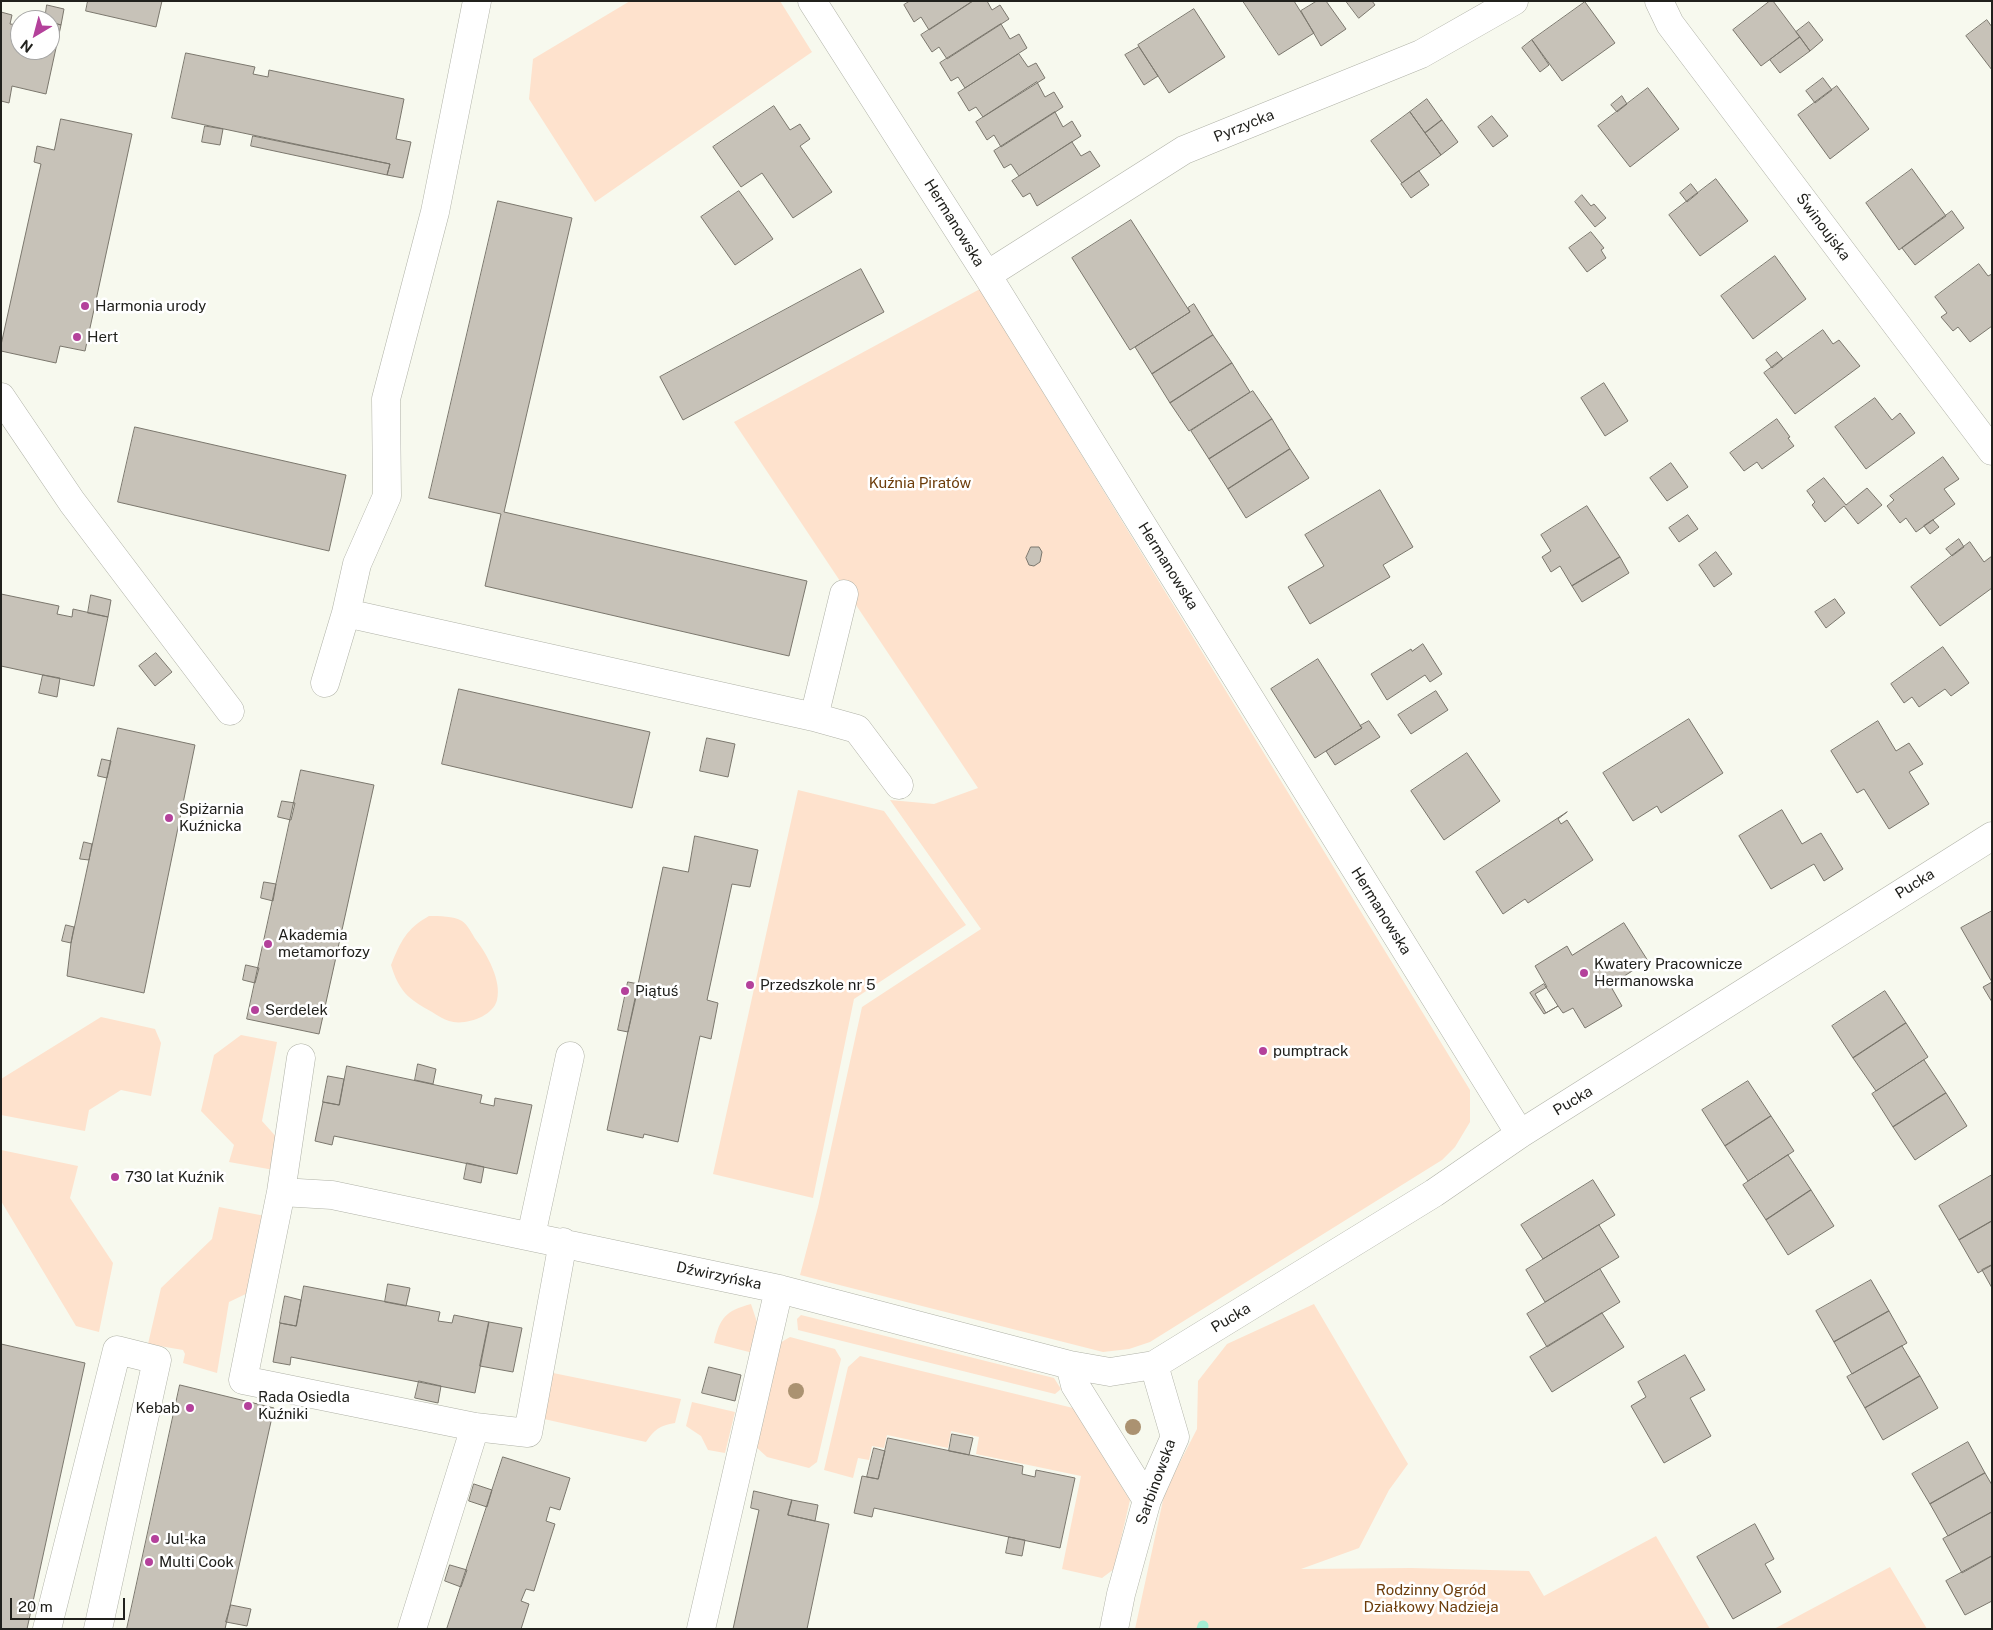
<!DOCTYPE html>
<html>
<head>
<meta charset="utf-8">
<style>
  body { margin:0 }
  #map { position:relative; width:1993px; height:1630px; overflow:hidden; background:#f7f9ee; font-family:"Public Sans",sans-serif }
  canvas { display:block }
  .frame { position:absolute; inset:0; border:2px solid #21211d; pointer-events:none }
  .north { position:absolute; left:10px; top:10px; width:50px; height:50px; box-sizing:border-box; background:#fff; border:1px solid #a6a6a5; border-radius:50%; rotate:217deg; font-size:14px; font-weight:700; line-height:20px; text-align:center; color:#21211d }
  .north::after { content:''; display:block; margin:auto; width:18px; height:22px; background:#b4419b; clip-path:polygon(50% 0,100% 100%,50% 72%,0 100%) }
  .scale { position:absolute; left:10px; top:1598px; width:115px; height:22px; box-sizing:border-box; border:2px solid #21211d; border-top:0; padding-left:6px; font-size:15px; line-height:18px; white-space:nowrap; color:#21211d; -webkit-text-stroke:4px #fff; paint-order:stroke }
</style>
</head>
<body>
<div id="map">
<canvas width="1993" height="1630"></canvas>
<div class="frame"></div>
<div class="north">N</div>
<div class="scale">20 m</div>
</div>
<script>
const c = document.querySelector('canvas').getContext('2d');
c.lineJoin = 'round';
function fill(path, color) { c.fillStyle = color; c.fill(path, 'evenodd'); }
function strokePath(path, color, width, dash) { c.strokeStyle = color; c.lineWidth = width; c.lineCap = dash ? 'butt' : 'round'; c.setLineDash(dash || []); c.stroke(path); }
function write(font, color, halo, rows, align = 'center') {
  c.font = font + ' "Public Sans",sans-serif'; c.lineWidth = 5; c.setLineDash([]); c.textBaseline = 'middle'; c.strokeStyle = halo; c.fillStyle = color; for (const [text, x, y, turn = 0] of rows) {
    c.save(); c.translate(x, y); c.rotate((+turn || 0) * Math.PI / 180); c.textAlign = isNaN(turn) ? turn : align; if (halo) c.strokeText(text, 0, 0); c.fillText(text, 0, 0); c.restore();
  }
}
fill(new Path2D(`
  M630 1H780L812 52 595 202 529 99 533 59Z
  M980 289 1470 1090V1122L1455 1147 1442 1160 1150 1342 1129 1349 1103 1352 800 1275 818 1207 862 1007 981 929 890 800 934 804 978 788 734 422Z
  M798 790 884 811 966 925 854 999 813 1198 713 1174Z
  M429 916C440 916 453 916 462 921 468 925 472 934 476 940 487 954 502 981 497 1000 493 1017 464 1026 449 1021 443 1019 437 1015 432 1012 408 999 399 991 391 965 401 941 406 929 429 916Z
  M101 1017 155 1029 161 1043 151 1096 121 1090 89 1110 85 1131 1 1115V1079Z
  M241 1035 277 1042 262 1121 280 1141 274 1170 229 1162 234 1145 201 1111 214 1055Z
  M1 1150 78 1166 70 1198 113 1263 99 1332 76 1326 1 1201Z
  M219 1207 265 1216 252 1291 229 1302 217 1373 183 1363 185 1354 183 1350 148 1344 161 1288 212 1239Z
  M751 1304 759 1328 753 1353 714 1343C720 1318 725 1311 751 1304Z
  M1314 1304 1408 1464 1389 1490 1359 1548 1301 1569 1411 1568 1529 1571 1544 1596 1656 1536 1710 1629H1135L1165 1491 1197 1429 1198 1381 1227 1344Z
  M801 1315 1054 1378 1061 1389 1055 1394 798 1330 797 1319Z
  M790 1337 835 1349 841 1359 817 1462 809 1468 767 1457 755 1446 778 1344Z
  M860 1356 1073 1408 1130 1500 1114 1569 1102 1578 1062 1569 1081 1476 976 1454 979 1437 951 1431 948 1448 887 1435 884 1448 872 1446 869 1460 858 1458 853 1478 824 1470 848 1367Z
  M553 1373 681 1399 675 1423C660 1425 654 1430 646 1442L544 1419Z
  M692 1402 735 1412 725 1453 708 1450 701 1436 686 1426Z
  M1890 1567 1927 1629H1774Z`), '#fee2cd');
strokePath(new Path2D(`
  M1202 1629 1203 1626`), '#a4eed4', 11);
const building = new Path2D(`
  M88 1H162L156 27 86 11Z
  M910 1H973L929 30 921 17 914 22 904 5Z
  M973 1H987L992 10 1000 5 1009 19 947 59 939 47 932 52 921 35Z
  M1243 1H1294L1314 33 1279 55Z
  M1317 1H1326L1346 29 1321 46 1301 11Z
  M1346 1H1372L1375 5 1359 18Z
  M1770 1H1773L1800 37 1761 66 1733 30Z
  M1585 2 1615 43 1562 81 1532 40Z
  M47 5 64 9 61 25 50 22V20H45Z
  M1194 9 1225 57 1169 93 1138 45Z
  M1 12 12 15 10 24 20 25V50H50V22L61 25 46 94 12 86 9 103 1 101Z
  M1987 20 1992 27V70L1966 36Z
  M1809 22 1823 40 1810 51 1796 32Z
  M1001 24 1010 39 1019 34 1027 48 965 88 958 77 951 81 940 63Z
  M1800 37 1810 51 1780 73 1770 60Z
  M1532 40 1549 65 1540 72 1522 48Z
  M1139 47 1158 76 1144 85 1125 55Z
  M186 53 255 67 253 74 268 77 269 70 404 99 396 139 411 142 403 178 387 175 390 164 172 118Z
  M1019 54 1028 67 1036 63 1045 78 983 117 976 107 969 111 958 93Z
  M1823 78 1832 90 1815 103 1806 91Z
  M1037 82 1045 97 1054 92 1063 107 1001 147 994 135 987 140 976 122Z
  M1837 86 1869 129 1830 159 1798 115Z
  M1648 88 1679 129 1630 167 1598 126Z
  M1622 96 1627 104 1617 112 1611 105Z
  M1427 99 1442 120 1425 133 1410 112Z
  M774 106 790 130 800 124 810 139 800 146 832 192 793 218 762 173 741 187 713 147Z
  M1055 112 1063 127 1072 121 1081 136 1019 176 1011 164 1004 168 994 151Z
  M1410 112 1441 155 1402 183 1371 141Z
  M1492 116 1508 136 1493 147 1478 127Z
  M61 119 132 134 85 351 60 346 56 363 1 351V345L41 164 34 162 37 146 54 150Z
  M1442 120 1458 142 1441 155 1425 133Z
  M205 126 223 129 220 145 202 142Z
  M253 136 390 164 387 175 251 146Z
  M1072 142 1081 156 1090 151 1100 166 1037 206 1030 193 1023 197 1012 181Z
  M1912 169 1946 216 1899 250 1866 203Z
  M1419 171 1429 185 1411 198 1401 184Z
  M1716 179 1748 221 1700 256 1669 215Z
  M1691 184 1698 193 1687 202 1680 193Z
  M739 191 773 239 735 265 701 217Z
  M1582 195 1591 206 1594 204 1606 218 1595 227 1575 202Z
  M498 201 572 218 504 512 807 581 789 656 485 586 501 514 429 498Z
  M1952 211 1964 228 1915 265 1902 248Z
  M1131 220 1190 312 1130 350 1072 258Z
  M1591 232 1604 248 1601 250 1606 258 1587 272 1569 248Z
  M1775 256 1806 299 1753 339 1721 296Z
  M1979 264 1988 276 1992 274V326L1970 342 1958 327 1953 331 1941 317 1947 313 1935 297Z
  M861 269 884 312 683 420 660 377Z
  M1194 304 1213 335 1152 374 1135 347 1190 312 1188 308Z
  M1823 330 1833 344 1839 340 1860 366 1795 414 1764 373Z
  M1213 335 1232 363 1170 403 1152 374Z
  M1777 352 1783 359 1772 368 1766 360Z
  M1232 363 1250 392 1189 431 1170 403Z
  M1604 383 1628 421 1605 436 1581 398Z
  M1253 391 1272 419 1209 459 1191 431Z
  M1875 398 1892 420 1900 413 1915 433 1866 469 1835 427Z
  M1272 419 1290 449 1228 489 1209 459Z
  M1777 419 1790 437 1788 438 1794 446 1762 469 1757 462 1744 471 1730 453Z
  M135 427 346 475 329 551 118 502Z
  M1290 449 1309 478 1246 518 1228 489Z
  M1943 457 1959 479 1944 489 1955 504 1916 532 1906 518 1900 523 1887 506 1894 500 1890 496Z
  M1671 463 1688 487 1667 501 1650 478Z
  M1824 478 1846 505 1867 488 1882 505 1858 524 1844 506 1825 522 1812 505 1815 502 1807 491Z
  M1380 490 1413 547 1383 565 1390 577 1310 624 1288 587 1324 566 1305 535Z
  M1587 506 1620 557 1572 586 1560 566 1551 572 1542 557 1551 551 1541 535Z
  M1688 515 1698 529 1679 542 1669 528Z
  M1933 520 1939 527 1930 534 1924 526Z
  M1959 539 1964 547 1952 556 1946 549Z
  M1970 542 1984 562 1992 556V588L1940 626 1911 587Z
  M1031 547H1039L1042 552 1040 562 1034 566 1029 565 1026 558Z
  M1716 552 1732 574 1714 587 1699 565Z
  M1620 557 1629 573 1582 602 1572 586Z
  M1 594 59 606 57 614 72 617 73 609 108 617 94 686 1 666Z
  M91 595 111 600 108 617 88 613Z
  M1835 599 1845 613 1826 628 1815 612Z
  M1423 644 1442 674 1430 682 1425 675 1387 700 1371 674 1411 649 1412 651Z
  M1943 647 1969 683 1951 696 1945 689 1919 707 1912 697 1904 703 1891 684Z
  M156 653 172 672 155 686 139 666Z
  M1318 659 1362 728 1315 758 1271 689Z
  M43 675 60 678 57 697 39 693Z
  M459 689 650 732 632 808 442 764Z
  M1436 691 1448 710 1411 734 1398 715Z
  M1689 719 1723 773 1661 813 1657 806 1633 821 1603 773Z
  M1369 721 1380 737 1335 765 1326 751 1362 728 1360 726Z
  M1878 721 1896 751 1909 743 1923 764 1909 772 1929 804 1889 829 1864 789 1857 793 1831 751Z
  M118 728 195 745 144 993 67 976 71 943Z
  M707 738 735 744 728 777 700 771Z
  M1467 753 1500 801 1444 840 1411 791Z
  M102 759 111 761 107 778 98 776Z
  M301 770 374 785 319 1034 247 1019Z
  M282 801 295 803 291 820 278 817Z
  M1782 810 1802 844 1821 833 1843 869 1824 881 1814 864 1771 889 1739 836Z
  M1567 812 1558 819 1561 824 1567 820 1593 860 1528 903 1525 899 1503 914 1476 872Z
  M695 836 758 850 750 887 732 884 707 1000 718 1003 711 1039 700 1036 678 1142 644 1134 643 1138 607 1130 663 867 688 872Z
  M84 842 92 844 89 860 80 859Z
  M264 882 276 884 273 901 261 898Z
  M1992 911V1002L1983 987 1992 982 1961 928Z
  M1624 923 1648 961 1610 985 1622 1006 1585 1028 1573 1008 1563 1013 1558 1006 1546 1013 1535 994 1547 987 1535 966 1567 946 1572 955Z
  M66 925 74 927 71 943 62 941Z
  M246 965 259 968 255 983 243 980Z
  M628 982 639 984 628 1032 618 1030Z
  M1544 984 1558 1006 1544 1014 1530 993Z
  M1885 991 1906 1023 1853 1058 1832 1026Z
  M1906 1023 1928 1057 1876 1091 1853 1058Z
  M1924 1060 1946 1093 1893 1127 1872 1094Z
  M418 1064 436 1069 433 1084 415 1080Z
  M347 1066 482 1095 480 1103 494 1106 495 1098 532 1105 517 1174 334 1136 332 1145 315 1141 323 1102 339 1105Z
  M328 1076 344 1079 339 1105 323 1102Z
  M1748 1081 1771 1116 1725 1146 1702 1110Z
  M1946 1093 1967 1126 1915 1160 1893 1127Z
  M1771 1116 1794 1151 1748 1181 1725 1146Z
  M1788 1155 1811 1190 1766 1220 1743 1185Z
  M467 1163 484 1167 481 1183 464 1179Z
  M1992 1175V1221L1959 1240 1939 1206Z
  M1593 1180 1615 1215 1543 1259 1521 1225Z
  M1811 1190 1834 1226 1788 1255 1766 1220Z
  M1992 1221V1265L1978 1273 1959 1240Z
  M1599 1225 1619 1257 1545 1302 1526 1270Z
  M1992 1265V1288L1982 1270Z
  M1600 1269 1620 1302 1547 1347 1527 1314Z
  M1871 1280 1889 1311 1834 1342 1816 1311Z
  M388 1284 410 1288 406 1306 385 1302Z
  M304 1286 440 1312 438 1321 452 1323 454 1315 489 1322 475 1393 291 1357 290 1365 273 1362 280 1323 296 1326Z
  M285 1296 301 1300 296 1326 280 1323Z
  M1889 1311 1907 1343 1852 1374 1834 1342Z
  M1602 1313 1624 1347 1552 1392 1530 1357Z
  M489 1322 522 1328 513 1372 480 1366Z
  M1 1344 85 1363 27 1629H1Z
  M1902 1346 1920 1376 1865 1408 1847 1377Z
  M1685 1355 1705 1390 1690 1398 1711 1436 1664 1463 1631 1406 1646 1397 1638 1382Z
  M709 1367 741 1375 735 1401 702 1393Z
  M1920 1376 1938 1408 1883 1440 1865 1408Z
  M419 1381 441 1386 438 1403 415 1398Z
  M180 1385 274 1408 225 1629H127Z
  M952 1434 973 1438 969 1455 949 1451Z
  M888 1438 1023 1466 1022 1474 1035 1477 1036 1470 1075 1478 1060 1548 874 1508 872 1517 854 1513 862 1476 878 1479Z
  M1968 1442 1985 1473 1930 1504 1912 1474Z
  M874 1448 885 1451 878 1479 867 1477Z
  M503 1457 570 1478 560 1510 550 1507 546 1521 555 1524 534 1591 526 1589 521 1601 529 1604 521 1629H447Z
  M1985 1473 1992 1485V1512L1948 1536 1930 1504Z
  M474 1484 492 1490 487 1507 469 1501Z
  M754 1491 792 1500 788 1515 829 1524 807 1629H733L759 1510 751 1508Z
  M792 1500 818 1505 815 1521 788 1515Z
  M1992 1512V1556L1962 1573 1943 1539Z
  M1755 1524 1774 1559 1765 1564 1781 1592 1733 1619 1697 1557Z
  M1009 1537 1025 1540 1022 1556 1006 1553Z
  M1992 1556V1601L1965 1615 1946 1581Z
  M450 1565 467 1570 461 1587 445 1581Z
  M231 1605 251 1609 247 1626 226 1622Z`);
fill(building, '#c7c2b8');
strokePath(building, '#7b776d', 1);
const minor = new Path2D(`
  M812 1 987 275 1520 1134
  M1659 1 1670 24 1992 451
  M987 275 1184 150 1421 54 1514 1
  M1 397 72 502 230 711
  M346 613 814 717 857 729 899 785
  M325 683 346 613 357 564 387 496 386 399 435 212 477 1
  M814 717 844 594
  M301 1058 281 1192 243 1380 475 1427 528 1433 563 1242
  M281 1192 332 1195 779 1289 1070 1365 1110 1372 1154 1365 1434 1193 1520 1134 1992 836
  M531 1236 570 1056
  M1070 1365 1075 1385 1147 1500
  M47 1629 117 1350 157 1360 98 1629
  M412 1629 475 1427
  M701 1629 779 1289
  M1114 1629 1121 1594 1147 1500 1175 1437 1154 1365`);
strokePath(minor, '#b0b2a7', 29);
strokePath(minor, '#fff', 28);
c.fillStyle = '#ab9271';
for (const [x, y] of [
  [796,1391],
  [1133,1427]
]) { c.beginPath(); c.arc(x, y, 8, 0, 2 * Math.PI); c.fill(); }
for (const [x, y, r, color] of [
  [85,306,5,"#b4419b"],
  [77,337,5,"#b4419b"],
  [169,818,5,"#b4419b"],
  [268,944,5,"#b4419b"],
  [1584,973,5,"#b4419b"],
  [750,985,5,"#b4419b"],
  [625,991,5,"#b4419b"],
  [255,1010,5,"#b4419b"],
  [1263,1051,5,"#b4419b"],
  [115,1177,5,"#b4419b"],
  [248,1406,5,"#b4419b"],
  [190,1408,5,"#b4419b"],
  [155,1539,5,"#b4419b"],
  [149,1562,5,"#b4419b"]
]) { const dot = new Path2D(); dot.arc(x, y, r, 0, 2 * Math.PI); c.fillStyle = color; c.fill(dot); strokePath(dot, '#fff', 2); }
write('15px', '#21211d', '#fff', [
  ["Pyrzycka",1244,126,-22],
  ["Hermanowska",954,223,58],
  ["Świnoujska",1823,227,53],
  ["Hermanowska",1168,566,58],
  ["Pucka",1915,884,-32],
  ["Hermanowska",1381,911,58],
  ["Pucka",1573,1101,-31],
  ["Dźwirzyńska",719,1276,12],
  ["Pucka",1231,1318,-31],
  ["Sarbinowska",1156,1482,-70]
]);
write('15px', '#21211d', '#fff', [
  ["Harmonia urody",95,306],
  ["Hert",87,337],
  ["Spiżarnia",179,809],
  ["Kuźnicka",179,826],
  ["Akademia",278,935],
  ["metamorfozy",278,952],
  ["Kwatery Pracownicze",1594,964],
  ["Hermanowska",1594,981],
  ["Przedszkole nr 5",760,985],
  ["Piątuś",635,991],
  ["Serdelek",265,1010],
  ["pumptrack",1273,1051],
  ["730 lat Kuźnik",125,1177],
  ["Rada Osiedla",258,1397],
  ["Kuźniki",258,1414],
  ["Kebab",180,1408,"right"],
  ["Jul-ka",165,1539],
  ["Multi Cook",159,1562]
], 'left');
write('15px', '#6d3d0b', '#fff', [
  ["Kuźnia Piratów",920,483],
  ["Rodzinny Ogród",1431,1590],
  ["Działkowy Nadzieja",1431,1607]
]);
</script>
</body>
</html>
